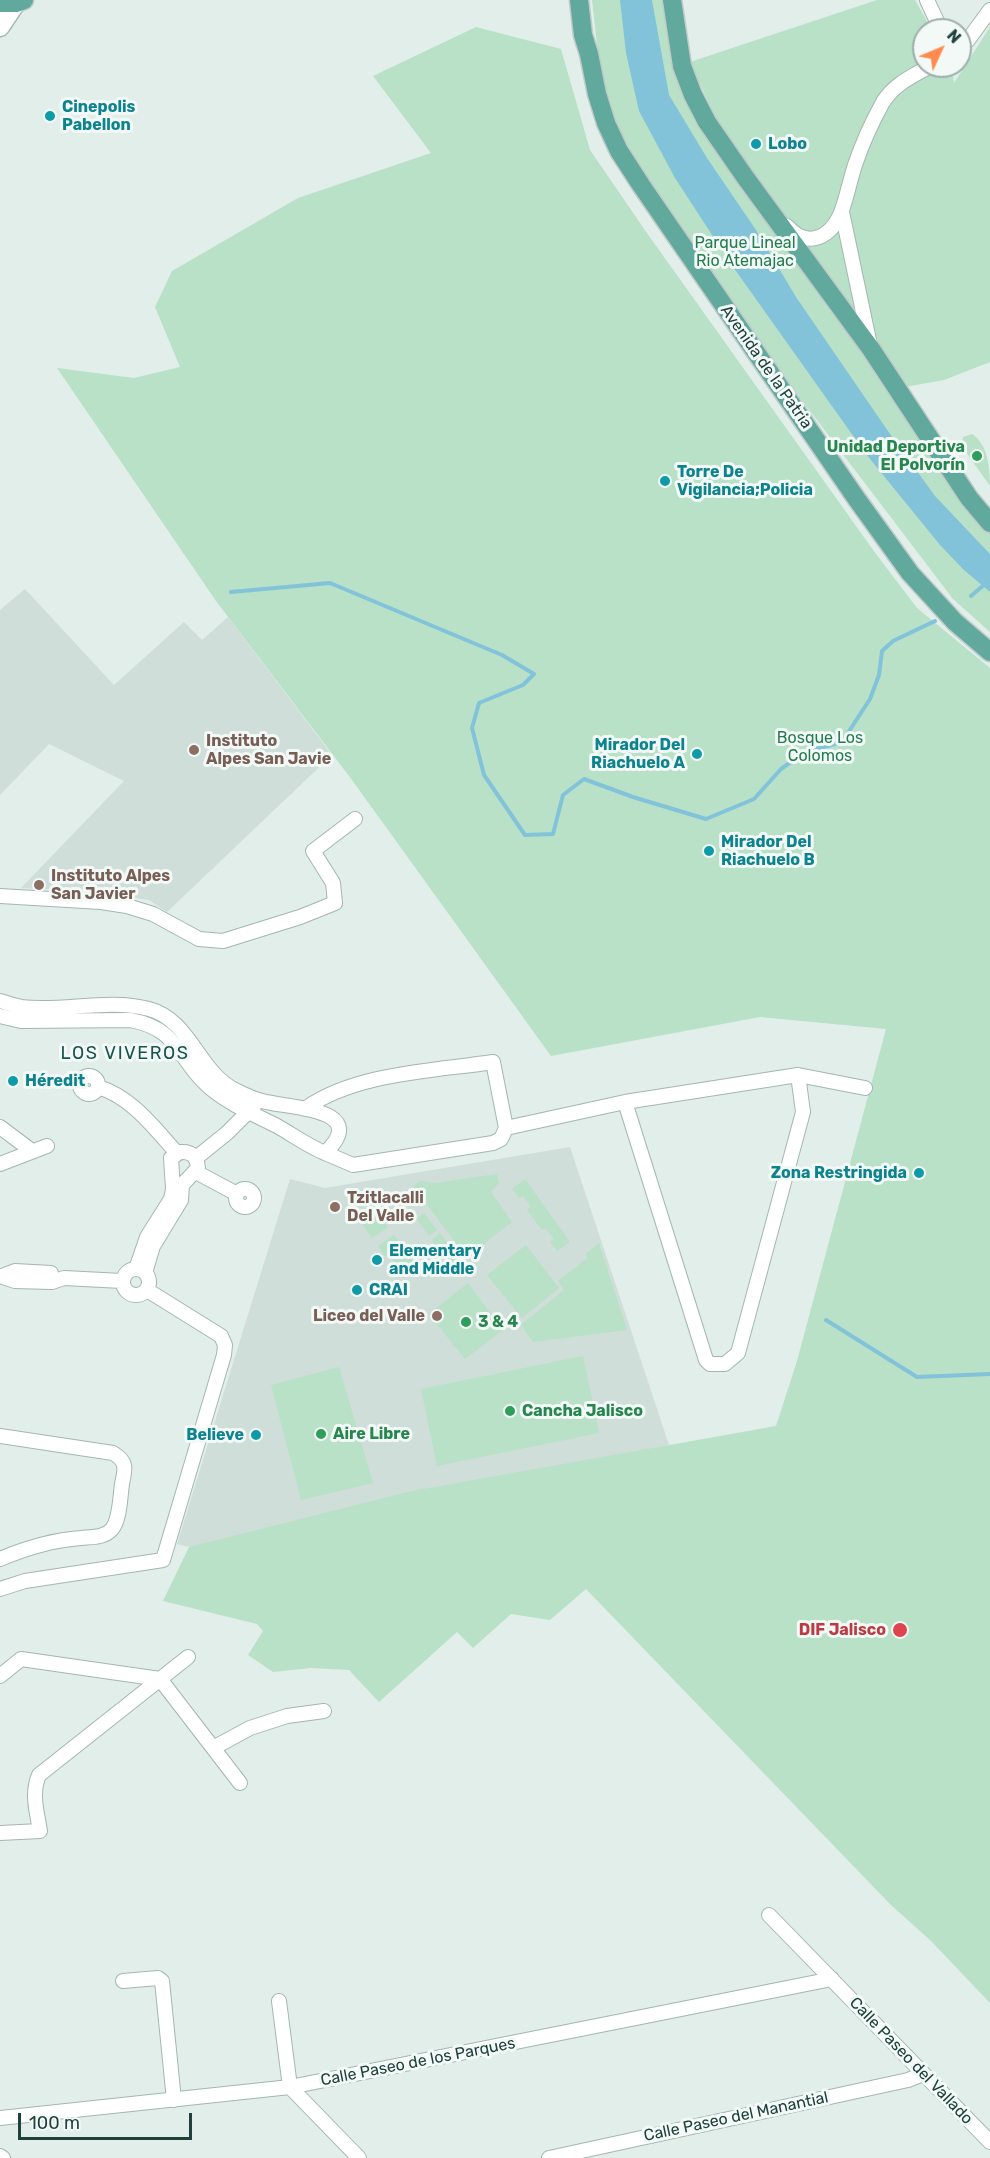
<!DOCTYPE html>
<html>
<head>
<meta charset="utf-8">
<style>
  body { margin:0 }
  #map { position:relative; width:990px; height:2158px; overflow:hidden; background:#e1eee9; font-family:Rubik,sans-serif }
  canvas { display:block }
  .north { position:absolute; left:912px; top:18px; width:60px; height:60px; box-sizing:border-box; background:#f2f9f7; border:2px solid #9eafac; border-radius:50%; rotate:46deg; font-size:16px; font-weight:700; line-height:24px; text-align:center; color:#1f413b }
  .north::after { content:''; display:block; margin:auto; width:21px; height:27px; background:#ff8b4e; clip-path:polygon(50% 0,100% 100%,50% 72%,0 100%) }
  .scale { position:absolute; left:18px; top:2113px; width:174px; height:27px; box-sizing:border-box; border:3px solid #1f413b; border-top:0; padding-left:8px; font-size:18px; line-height:21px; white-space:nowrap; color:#1f413b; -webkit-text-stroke:4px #f2f9f7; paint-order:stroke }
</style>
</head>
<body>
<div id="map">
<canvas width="990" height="2158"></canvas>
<div class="north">N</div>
<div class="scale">100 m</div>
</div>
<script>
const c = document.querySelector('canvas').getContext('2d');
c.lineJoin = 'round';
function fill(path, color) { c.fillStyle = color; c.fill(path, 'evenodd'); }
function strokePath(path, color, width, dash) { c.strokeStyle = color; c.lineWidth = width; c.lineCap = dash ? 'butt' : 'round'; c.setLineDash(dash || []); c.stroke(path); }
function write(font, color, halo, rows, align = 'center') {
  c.font = font + ' Rubik,sans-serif'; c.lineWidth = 6; c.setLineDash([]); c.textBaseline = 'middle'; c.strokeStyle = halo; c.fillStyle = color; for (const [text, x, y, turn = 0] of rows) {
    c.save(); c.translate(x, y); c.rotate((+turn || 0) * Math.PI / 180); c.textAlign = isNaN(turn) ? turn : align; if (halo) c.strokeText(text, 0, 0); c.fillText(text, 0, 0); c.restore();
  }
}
fill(new Path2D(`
  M25 589 114 685 184 622 202 640 228 617 332 755 167 912 149 900 84 891 21 888 124 781 49 744 0 795V610Z
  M570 1147 669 1445 189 1547 177 1544 290 1179 325 1188Z`), '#cfded8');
fill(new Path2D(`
  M592 0H667L681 79 990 529V632L953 599 788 382 676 229 625 146 602 89Z
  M877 0H915L932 30H924V66H951L954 83 990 27V362L944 380 899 388 767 192 719 125 690 62Z
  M476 27 561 49 590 150 649 236 876 554 917 608 990 668V2003L931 1941 890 1904 586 1589 550 1620 511 1614 473 1648 457 1632 379 1702 349 1670 311 1668 273 1672 248 1655 263 1631 257 1624 163 1601 189 1547 412 1491 776 1426 797 1361 886 1029 760 1017 551 1056 352 780 216 601 57 368 134 378 180 367 155 307 172 271 298 198 431 153 373 76Z
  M972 434C988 444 990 469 990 486L961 445 963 437Z
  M497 1174 499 1184 491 1192 512 1222 477 1249 472 1244 462 1251 424 1201 417 1199 413 1191 414 1185 421 1181 435 1183Z
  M525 1179 570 1242 557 1251 550 1242 554 1239 545 1228 542 1230 527 1210 531 1207 523 1196 519 1198 512 1189Z
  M378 1213 388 1227 372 1238 362 1224Z
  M424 1213 437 1230 429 1236 417 1219Z
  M440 1233 464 1266 453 1274 445 1264 448 1261 432 1240Z
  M394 1235 416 1266 400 1277 393 1267 396 1264 389 1254 385 1256 378 1246Z
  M599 1243 627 1330 533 1342 521 1325 564 1290 558 1281 588 1258 586 1254Z
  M526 1245 559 1288 522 1318 487 1275Z
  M468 1283 503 1330 465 1359 429 1314Z
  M583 1356 599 1433 437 1466 421 1389Z
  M339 1367 373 1483 301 1500 271 1385Z`), '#b8e1c7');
fill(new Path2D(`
  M620 0H652L669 95 707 158 756 230 796 297 890 434 935 496 990 554V592L964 570 940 545 866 454 731 264 675 178 639 111 626 53Z`), '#83c3d9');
strokePath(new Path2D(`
  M231 592 330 583 502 655 534 674 523 685 479 703 472 728 484 775 525 835 553 834 563 795 584 779 633 797 706 819 754 799 781 769 805 752 842 742 870 699 879 675 882 651 893 641 935 621
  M971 596 985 584
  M826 1320 917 1377 990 1374`), '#83c3d9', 4);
const minor = new Path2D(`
  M927 0 941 30
  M960 47 968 40 990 10
  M842 212 870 345
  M787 226C808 250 832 237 842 210 847 196 850 180 855 165 862 144 872 122 883 102 894 84 913 76 930 66
  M0 896 101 902 127 906 153 914 199 939 223 941 300 917 335 903 333 883 313 851 355 819
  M0 1001C7 1003 15 1006 22 1007 64 1012 108 998 149 1009 191 1020 199 1074 237 1091 245 1095 254 1099 262 1101 285 1108 373 1107 325 1153 308 1146 293 1135 277 1126 253 1114 229 1104 209 1087 177 1059 180 1029 130 1020L21 1021 0 1016
  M80 1085a9 9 0 1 1 18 0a9 9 0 1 1-18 0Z
  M98 1087C132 1097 154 1128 177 1153
  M625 1102 706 1360 710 1364H725L738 1353 803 1112 798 1075
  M306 1108C356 1073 433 1071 493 1062L506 1128 501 1139 493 1143 353 1165 325 1153
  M0 1127 32 1151
  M506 1128 625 1102 798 1075 865 1088
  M196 1158 227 1133 254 1106
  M0 1164 47 1146
  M196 1172 237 1194
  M236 1198a9 9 0 1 1 18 0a9 9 0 1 1-18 0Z
  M123 1282a13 13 0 1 1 26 0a13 13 0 1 1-26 0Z
  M136 1269 147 1237 171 1199 173 1189 171 1158 180 1152C192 1151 197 1157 198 1168L182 1185 181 1200 153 1246 145 1273
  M0 1276 15 1281 52 1282 64 1278 122 1281
  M2 1276 15 1271 51 1273
  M0 1436 113 1453C128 1462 125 1469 122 1484 120 1498 120 1519 112 1529 105 1538 91 1537 81 1538 53 1540 26 1548 0 1559
  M0 1589 25 1581 163 1560 224 1355 225 1345 221 1336 147 1290
  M0 1676 21 1659 160 1679 240 1783
  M213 1748 250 1728 287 1716 324 1711
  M0 1833 40 1831C37 1812 31 1793 39 1775L188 1657
  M769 1915 990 2142
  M123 1981 158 1978 162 1981 174 2100
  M279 2001 290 2087 359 2158
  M0 2118 290 2087 832 1979
  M0 2156 3 2158
  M549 2158 908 2080 923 2074`);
const secondary = new Path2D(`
  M0 27 16 3`);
const primary = new Path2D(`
  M579 0 583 35 589 54 597 94 606 123 619 151 641 185 856 498 910 573 955 622 990 652
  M672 0 682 66 693 95 707 122 745 177 871 349 969 498 990 523
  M0 3H16L24 0`);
strokePath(minor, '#a3b7b1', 16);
strokePath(secondary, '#9ebbb3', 21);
strokePath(primary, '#c0cac8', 21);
strokePath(minor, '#fff', 14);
strokePath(secondary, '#fff', 18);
strokePath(primary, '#61a89d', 18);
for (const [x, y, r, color] of [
  [50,116,6,"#0f9aa8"],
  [756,144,6,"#0f9aa8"],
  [977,456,6,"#2e9e5b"],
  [665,481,6,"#0f9aa8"],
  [194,750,6,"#8d6e63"],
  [697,754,6,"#0f9aa8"],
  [709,851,6,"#0f9aa8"],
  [39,885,6,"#8d6e63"],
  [13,1081,6,"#0f9aa8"],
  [919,1173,6,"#0f9aa8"],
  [335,1207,6,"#8d6e63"],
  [377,1260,6,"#0f9aa8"],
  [357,1290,6,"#0f9aa8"],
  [437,1316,6,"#8d6e63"],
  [466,1322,6,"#2e9e5b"],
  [510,1411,6,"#2e9e5b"],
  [321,1434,6,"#2e9e5b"],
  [256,1435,6,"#0f9aa8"],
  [900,1630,8,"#e0444e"]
]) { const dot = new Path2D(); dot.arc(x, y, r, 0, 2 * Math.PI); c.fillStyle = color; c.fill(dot); strokePath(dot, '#f2f9f7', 2); }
write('bold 16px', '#0d838f', '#f2f9f7', [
  ["Cinepolis",62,107],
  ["Pabellon",62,125],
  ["Lobo",768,144],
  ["Torre De",677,472],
  ["Vigilancia;Policia",677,490],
  ["Mirador Del",685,745,"right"],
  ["Riachuelo A",685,763,"right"],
  ["Mirador Del",721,842],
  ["Riachuelo B",721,860],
  ["Héredit",25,1081],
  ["Zona Restringida",907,1173,"right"],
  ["Elementary",389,1251],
  ["and Middle",389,1269],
  ["CRAI",369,1290],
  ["Believe",244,1435,"right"]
], 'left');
write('16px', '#257c4f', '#f2f9f7', [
  ["Parque Lineal",745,243],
  ["Rio Atemajac",745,261],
  ["Bosque Los",820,738],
  ["Colomos",820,756]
]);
write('16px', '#1f413b', '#f2f9f7', [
  ["Avenida de la Patria",766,367,55],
  ["Calle Paseo del Vallado",911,2061,46],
  ["Calle Paseo de los Parques",418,2062,-11],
  ["Calle Paseo del Manantial",736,2117,-12]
]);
write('bold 16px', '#27864d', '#f2f9f7', [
  ["Unidad Deportiva",965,447,"right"],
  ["El Polvorín",965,465,"right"],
  ["3 & 4",478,1322],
  ["Cancha Jalisco",522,1411],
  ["Aire Libre",333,1434]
], 'left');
write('bold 16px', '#785e54', '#f2f9f7', [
  ["Instituto",206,741],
  ["Alpes San Javie",206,759],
  ["Instituto Alpes",51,876],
  ["San Javier",51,894],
  ["Tzitlacalli",347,1198],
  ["Del Valle",347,1216],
  ["Liceo del Valle",425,1316,"right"]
], 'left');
write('bold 16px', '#be3a42', '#f2f9f7', [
  ["DIF Jalisco",886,1630]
], 'right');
c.letterSpacing = '1.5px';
write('18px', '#19554c', '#f2f9f7', [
  ["LOS VIVEROS",125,1054]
]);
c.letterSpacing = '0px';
</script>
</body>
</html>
